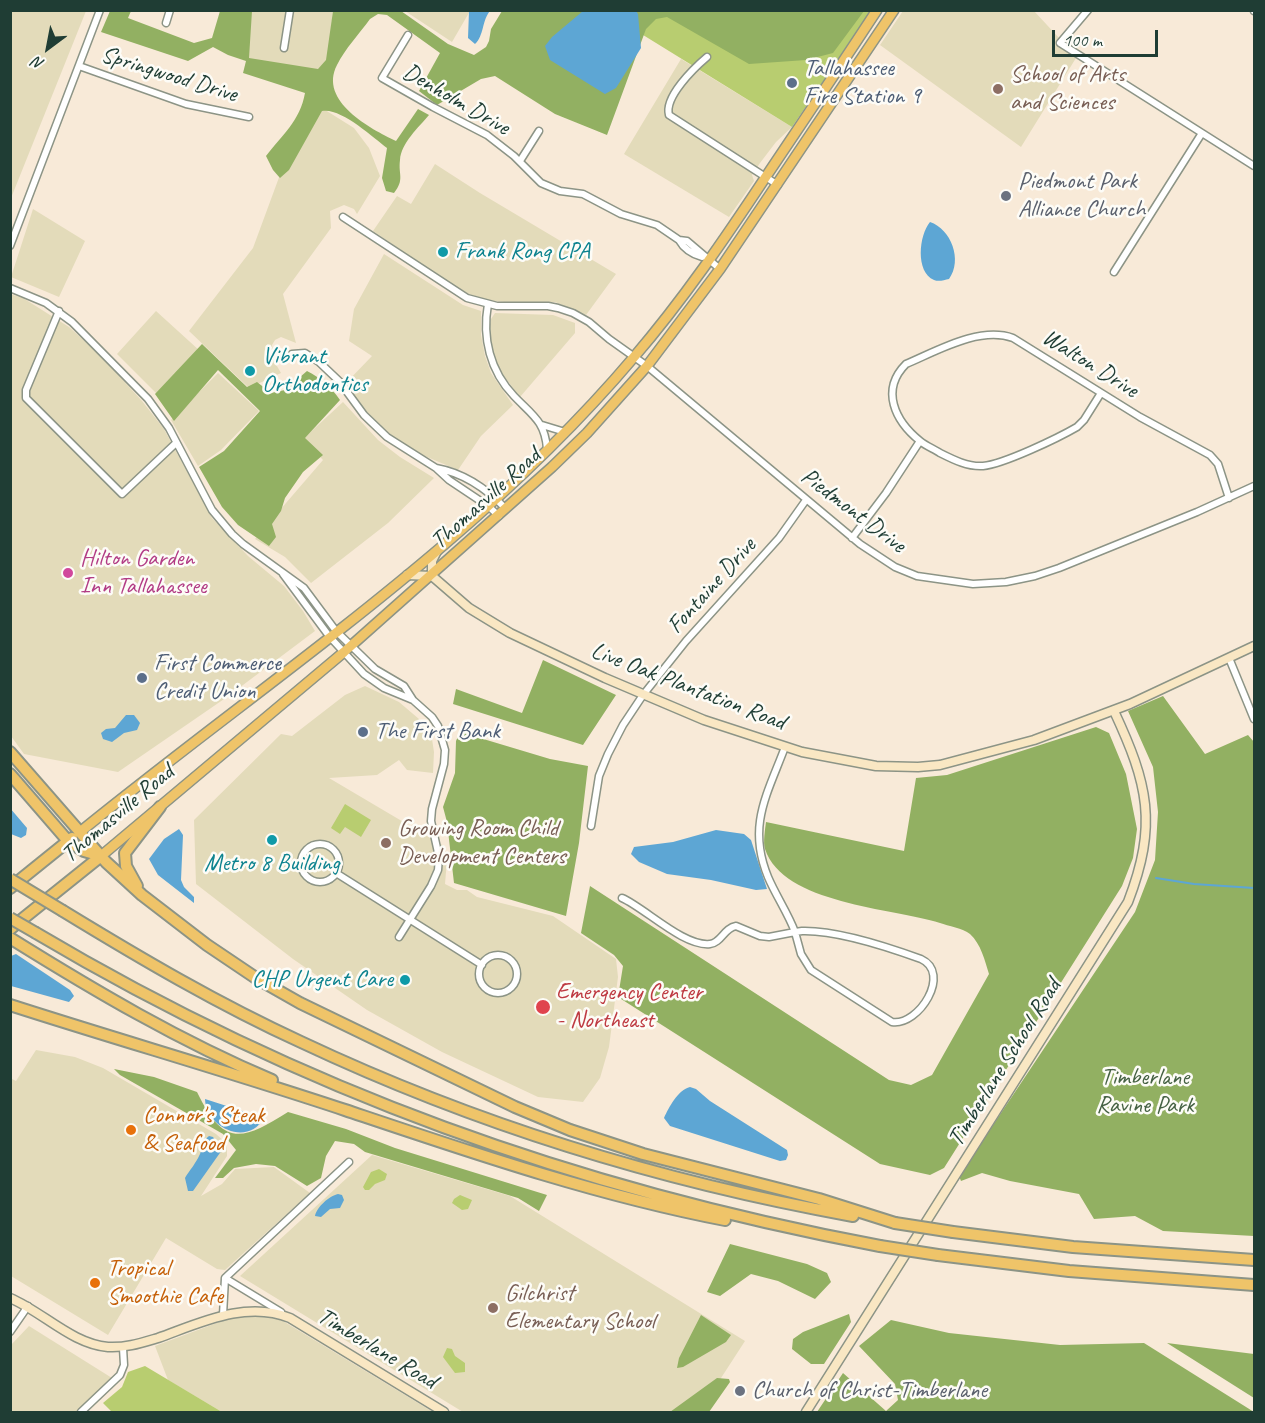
<!DOCTYPE html>
<html>
<head>
<meta charset="utf-8">
<style>
  body { margin:0 }
  #map { position:relative; width:1265px; height:1423px; overflow:hidden; background:#f8ead8; font-family:Caveat,sans-serif }
  canvas { display:block }
  .frame { position:absolute; inset:0; border:12px solid #1f3d34; pointer-events:none }
  .north { position:absolute; left:18px; top:18px; width:60px; height:60px; -webkit-text-stroke:4px #fdfcf7; paint-order:stroke; rotate:212deg; font-size:16px; font-weight:700; line-height:24px; text-align:center; color:#1f3d34 }
  .north::after { content:''; display:block; margin:auto; width:21px; height:27px; background:#1f3d34; clip-path:polygon(50% 0,100% 100%,50% 72%,0 100%) }
  .scale { position:absolute; left:1052px; top:30px; width:106px; height:27px; box-sizing:border-box; border:3px solid #1f3d34; border-top:0; padding-left:8px; font-size:18px; line-height:21px; white-space:nowrap; color:#1f3d34; -webkit-text-stroke:4px #fdfcf7; paint-order:stroke }
</style>
</head>
<body>
<div id="map">
<canvas width="1265" height="1423"></canvas>
<div class="frame"></div>
<div class="north">N</div>
<div class="scale">100 m</div>
</div>
<script>
const c = document.querySelector('canvas').getContext('2d');
c.lineJoin = 'round';
function fill(path, color) { c.fillStyle = color; c.fill(path, 'evenodd'); }
function strokePath(path, color, width, dash) { c.strokeStyle = color; c.lineWidth = width; c.lineCap = dash ? 'butt' : 'round'; c.setLineDash(dash || []); c.stroke(path); }
function write(font, color, halo, rows, align = 'center') {
  c.font = font + ' Caveat,sans-serif'; c.lineWidth = 5; c.setLineDash([]); c.textBaseline = 'middle'; c.strokeStyle = halo; c.fillStyle = color; for (const [text, x, y, turn = 0] of rows) {
    c.save(); c.translate(x, y); c.rotate((+turn || 0) * Math.PI / 180); c.textAlign = isNaN(turn) ? turn : align; if (halo) c.strokeText(text, 0, 0); c.fillText(text, 0, 0); c.restore();
  }
}
fill(new Path2D(`
  M11 10 86 11 11 198 10 11Z
  M249 11H333L326 75 246 60Z
  M405 11H470L452 42Z
  M903 11H1034L1060 39 1056 44 1076 58 1021 147 880 45Z
  M681 59 792 127 776 142 760 163 752 175 754 181 729 217 624 154Z
  M322 108 354 128 369 148 380 176 357 214 354 209 344 205 330 211 331 228 283 294 296 343 281 337 275 340 272 345 274 361 281 373 249 388 189 331 253 248 281 172Z
  M435 164 480 193 616 274 586 315 555 302 513 303 487 300 469 294 448 282 373 231 397 196 411 204Z
  M33 209 85 241 59 297 11 277Z
  M384 254 463 305 481 311V335L485 356 491 373 513 405 481 436 458 470 420 454 391 435 363 408 345 384 372 356 349 341 354 309Z
  M10 294 23 298 69 327 101 356 142 401 164 429 212 518 248 556 284 586 303 611 315 631 227 697 118 772 24 754 11 736Z
  M156 311 200 351 157 394 117 354Z
  M495 313 553 315 575 323V333L520 397 499 370 492 352 489 330 491 319Z
  M218 373 259 411 221 450 198 466 171 420Z
  M343 402 378 440 400 457 434 478 388 523 311 583 285 557 255 539 323 460 303 439Z
  M365 686 399 702 419 719 432 739 434 752 433 773 407 770 399 760 377 775 329 778 444 846 447 860 445 884 457 890H467L477 897 553 916 616 959 618 977 609 1047 600 1078 583 1102 538 1097 442 1052 367 1010 293 959 196 884 194 820 281 734 292 736 345 695Z
  M36 1050 75 1057 103 1068 216 1134 227 1144V1156L201 1196 222 1184 235 1169 274 1167 310 1193 225 1270 217 1269 166 1238 108 1335 11 1276 10 1078 16 1081Z
  M372 1155 510 1196 745 1341 699 1412H463L240 1276Z
  M243 1316H268L283 1321 433 1412H222L168 1380 155 1346 222 1321Z
  M29 1326 112 1378 76 1412H11V1345Z`), '#e3dbba');
fill(new Path2D(`
  M648 11H871L792 127 635 30Z
  M345 804 371 820 361 837 345 827 340 834 331 828Z
  M379 1169 387 1174 385 1180 375 1184 369 1190H365L363 1187 371 1172Z
  M460 1195 472 1200 468 1209 462 1210 452 1203 454 1199Z
  M447 1348 452 1349 455 1356 465 1363V1372L455 1373 443 1357Z
  M145 1366 222 1412H112L103 1403 122 1387 128 1372Z`), '#b8cd70');
fill(new Path2D(`
  M110 11H131L128 18 194 43 212 38 220 11H252L249 58 318 69 326 60 333 11H401L448 44 474 55 486 47 489 41 491 29 502 11H864L833 53 806 60 749 64 667 17 656 19 646 29 607 135 555 114 495 76 481 79 437 105 419 91 440 53 387 15 378 14 370 19C359 34 345 49 337 65 318 101 371 129 396 141L418 109 429 115C419 127 401 143 400 160 398 175 405 179 394 193L386 191 382 178 387 148C373 137 340 107 322 111L289 170 280 178 273 170 266 156C282 135 300 121 305 93L243 73 246 61 228 55 213 47 188 61 101 32Z
  M202 344 247 387 257 382 271 393 285 390 307 371C321 378 331 387 340 400L305 438 323 455 303 472 285 498 281 511 272 524 276 537 269 546 238 525 222 507 199 467 224 451 260 411 218 370 174 421 155 394Z
  M543 660 616 695 583 745 453 704 456 689 522 713Z
  M1163 696 1205 754 1248 735 1254 742V1236L1163 1231 1135 1216 1094 1219 1079 1194 1010 1181 982 1173 961 1181 959 1176 1135 912 1155 860 1158 812 1153 767 1128 711Z
  M1096 727 1109 733 1126 774 1137 829 1133 858 1122 886 944 1168 930 1175 880 1164 618 997 623 966 614 955 581 933 590 886 889 1080 911 1085 932 1075 989 974C985 961 981 944 970 934 963 928 948 926 940 923 892 908 783 904 765 849 763 842 765 830 766 822L904 851 916 778 947 775Z
  M460 732 550 759 588 766 579 843 566 916 454 883 447 822 443 807 455 773 456 741Z
  M114 1069 154 1077 197 1092C223 1146 241 1142 288 1112L346 1129 395 1148 547 1195 539 1211 518 1198 365 1152 354 1144 335 1141 326 1156 321 1178 307 1186 275 1166 256 1164 234 1168 223 1178H215L236 1150 223 1134 120 1075Z
  M730 1244 807 1264 827 1273 831 1282 815 1299 778 1281 751 1274 720 1296 707 1292Z
  M849 1314 851 1322 824 1364H811L792 1349 793 1339 803 1332Z
  M701 1315 731 1335 726 1342 683 1367 677 1368 679 1358Z
  M891 1320 949 1333 1060 1345 1144 1343 1254 1412H817L843 1373 886 1411 898 1400 895 1384 859 1346Z
  M1167 1343 1254 1354V1398Z
  M717 1378 729 1379 730 1382 709 1412H670Z`), '#92b062');
fill(new Path2D(`
  M469 11H490C482 20 484 36 475 44L468 38Z
  M583 11H636L638 14 641 48 616 88 605 94 550 60 545 46 552 37Z
  M930 222C951 229 963 260 949 279 944 280 939 282 934 280 915 272 919 235 930 222Z
  M126 715H134L140 723 137 730 124 733 112 742 103 739 101 733 106 729 115 728Z
  M10 808 27 828 26 835 21 838 11 834Z
  M179 829 183 835 181 880 184 887 194 897V903L158 875 149 859 164 839Z
  M716 830 744 834 751 840 767 889 756 890 711 880 667 874 639 862 631 854 634 847 673 842Z
  M16 954 70 990 74 996 69 1002 11 986V956Z
  M690 1087 696 1089 710 1101 787 1150 788 1155 786 1160 780 1161 670 1126 664 1118C669 1107 678 1090 690 1087Z
  M205 1099 264 1118C248 1147 206 1128 205 1099Z
  M209 1136 213 1137 222 1150 193 1191H188L185 1178C191 1168 204 1154 202 1142Z
  M338 1194 342 1195 344 1200 340 1208 330 1209 321 1217 315 1216C317 1207 329 1196 338 1194Z`), '#5da6d4');
strokePath(new Path2D(`
  M1156 878 1194 884 1254 888`), '#5da6d4', 2);
const street = new Path2D(`
  M1088 10 1060 43 1254 166
  M1254 10V11
  M166 23 170 10
  M408 35 382 78 433 107 487 135 514 156 541 183 560 191 583 194 621 214 657 225 679 240 687 241 720 269
  M284 48 290 10
  M707 57C694 68 664 97 669 115L778 185
  M79 66 186 104 249 117
  M520 161 539 131
  M343 217 467 298 497 306H548L558 308 573 313 589 322 609 339 647 366 860 544 895 567 917 576 973 584 1006 582 1035 576 1059 568 1197 512 1254 486
  M679 240C684 249 692 254 702 257
  M10 246 100 10
  M1114 272 1202 133
  M10 288 46 303 72 322 148 399 169 428 212 510 232 534 243 544 304 588 336 631 375 669 404 686 413 700 432 717 438 726 445 750 444 764 432 809 431 821 439 857 438 870 431 886 399 937
  M488 304C482 338 490 371 514 396 532 415 545 421 547 449
  M59 311 26 390V398L122 494 176 443
  M292 354 305 353 319 362 339 381 364 415 387 437 436 468 449 480 488 506 499 516
  M1101 393 1084 420 1077 427C1058 438 1004 464 983 466 968 467 954 460 940 453 934 449 926 446 920 441 895 421 880 390 906 364 937 351 979 326 1013 338L1140 417 1210 455 1218 464 1229 498
  M542 425 565 432
  M436 468C464 473 487 489 506 509
  M852 538 886 493 920 441
  M283 574 329 636 364 674 384 688 413 700
  M1229 658 1254 719
  M591 826 599 776 608 754 623 725 643 695 686 641 779 538 806 500
  M301 863a19 19 0 1 1 38 0a19 19 0 1 1-38 0Z
  M336 873 482 965
  M622 898C645 908 684 947 710 944 721 943 724 928 736 926L760 936 769 937 795 932C788 913 776 896 768 877 747 826 767 795 785 747
  M802 931C837 930 888 947 921 959 952 973 919 1026 892 1022L811 970 801 954 795 932Z
  M479 974a19 19 0 1 1 38 0a19 19 0 1 1-38 0Z
  M225 1278 281 1312
  M223 1315 225 1278 349 1162
  M10 1332 28 1306
  M81 1412 120 1375 124 1365 123 1348`);
const secondary = new Path2D(`
  M407 575 432 576 469 608 510 633 605 678 704 720 802 752 876 766 918 767 940 765 1034 740 1130 704 1254 646
  M432 576V561L437 551
  M10 1298C43 1312 72 1344 108 1347 126 1348 141 1343 158 1338 200 1323 246 1300 290 1318L444 1412
  M806 1412 1128 902C1158 824 1148 784 1114 711`);
const primary = new Path2D(`
  M80 832C268 679 476 544 634 357 683 300 726 237 767 175 804 120 841 65 877 10
  M101 856 344 652 552 467 587 433 647 366 720 269 894 10`);
const highway = new Path2D(`
  M10 752 106 862 142 895 207 945 256 978 300 1003 515 1107 570 1130 643 1154 819 1199 895 1223
  M10 774 68 841 84 851 101 856
  M137 886 126 866 125 853 160 807
  M10 888 72 838
  M63 911C140 958 218 1004 301 1042 475 1124 663 1182 853 1216
  M10 929 101 856
  M36 933C302 1091 577 1189 880 1246
  M10 938C95 991 180 1041 272 1080
  M10 1005C122 1041 234 1073 345 1110 470 1152 595 1195 725 1220
  M953 1232 1073 1247 1254 1260
  M938 1255 1069 1271 1254 1285`);
strokePath(street, '#8c9486', 9);
strokePath(secondary, '#8c9486', 11);
strokePath(primary, '#8c9486', 12);
strokePath(highway, '#8c9486', 14);
strokePath(street, '#fff', 6);
strokePath(secondary, '#f9e7c3', 8);
strokePath(primary, '#efc469', 9);
strokePath(highway, '#efc469', 10);
const highwayBridge = new Path2D(`
  M10 879 63 911
  M10 918 36 933
  M895 1223 953 1232
  M880 1246 938 1255`);
strokePath(highwayBridge, '#8c9486', 14, []);
strokePath(highwayBridge, '#efc469', 10);
for (const [x, y, r, color] of [
  [792,83,6,"#5c6f8a"],
  [998,89,6,"#8d6e63"],
  [1006,196,6,"#6b7280"],
  [443,252,6,"#0f9aa8"],
  [250,371,6,"#0f9aa8"],
  [68,573,6,"#d1479c"],
  [142,678,6,"#5c6f8a"],
  [363,732,6,"#5c6f8a"],
  [272,840,6,"#0f9aa8"],
  [386,843,6,"#8d6e63"],
  [405,980,6,"#0f9aa8"],
  [543,1007,8,"#e0444e"],
  [131,1130,6,"#e8710a"],
  [95,1283,6,"#e8710a"],
  [493,1308,6,"#8d6e63"],
  [740,1391,6,"#6b7280"]
]) { const dot = new Path2D(); dot.arc(x, y, r, 0, 2 * Math.PI); c.fillStyle = color; c.fill(dot); strokePath(dot, '#fdfcf7', 2); }
write('24px', '#4e5e75', '#fdfcf7', [
  ["Tallahassee",804,69],
  ["Fire Station 9",804,97],
  ["First Commerce",154,664],
  ["Credit Union",154,692],
  ["The First Bank",375,732]
], 'left');
write('24px', '#1f3d34', '#fdfcf7', [
  ["Springwood Drive",169,75,17],
  ["Denholm Drive",456,100,30],
  ["Walton Drive",1090,364,32],
  ["Thomasville Road",486,499,-42],
  ["Piedmont Drive",853,511,37],
  ["Fontaine Drive",712,586,-48],
  ["Live Oak Plantation Road",688,687,21],
  ["Thomasville Road",118,814,-40],
  ["Timberlane School Road",1005,1063,-58],
  ["Timberlane Road",377,1349,31]
]);
write('24px', '#785e54', '#fdfcf7', [
  ["School of Arts",1010,75],
  ["and Sciences",1010,103],
  ["Growing Room Child",398,829],
  ["Development Centers",398,857],
  ["Gilchrist",505,1294],
  ["Elementary School",505,1322]
], 'left');
write('24px', '#5b616d', '#fdfcf7', [
  ["Piedmont Park",1018,182],
  ["Alliance Church",1018,210],
  ["Church of Christ-Timberlane",752,1391]
], 'left');
write('24px', '#0d838f', '#fdfcf7', [
  ["Frank Rong CPA",455,252],
  ["Vibrant",262,357],
  ["Orthodontics",262,385],
  ["Metro 8 Building",272,864,"center"],
  ["CHP Urgent Care",393,980,"right"]
], 'left');
write('24px', '#b23c85', '#fdfcf7', [
  ["Hilton Garden",80,559],
  ["Inn Tallahassee",80,587]
], 'left');
write('24px', '#be3a42', '#fdfcf7', [
  ["Emergency Center",556,993],
  ["- Northeast",556,1021]
], 'left');
write('24px', '#456143', '#fdfcf7', [
  ["Timberlane",1145,1078],
  ["Ravine Park",1145,1106]
]);
write('24px', '#c56008', '#fdfcf7', [
  ["Connor's Steak",143,1116],
  ["& Seafood",143,1144],
  ["Tropical",107,1269],
  ["Smoothie Cafe",107,1297]
], 'left');
</script>
</body>
</html>
